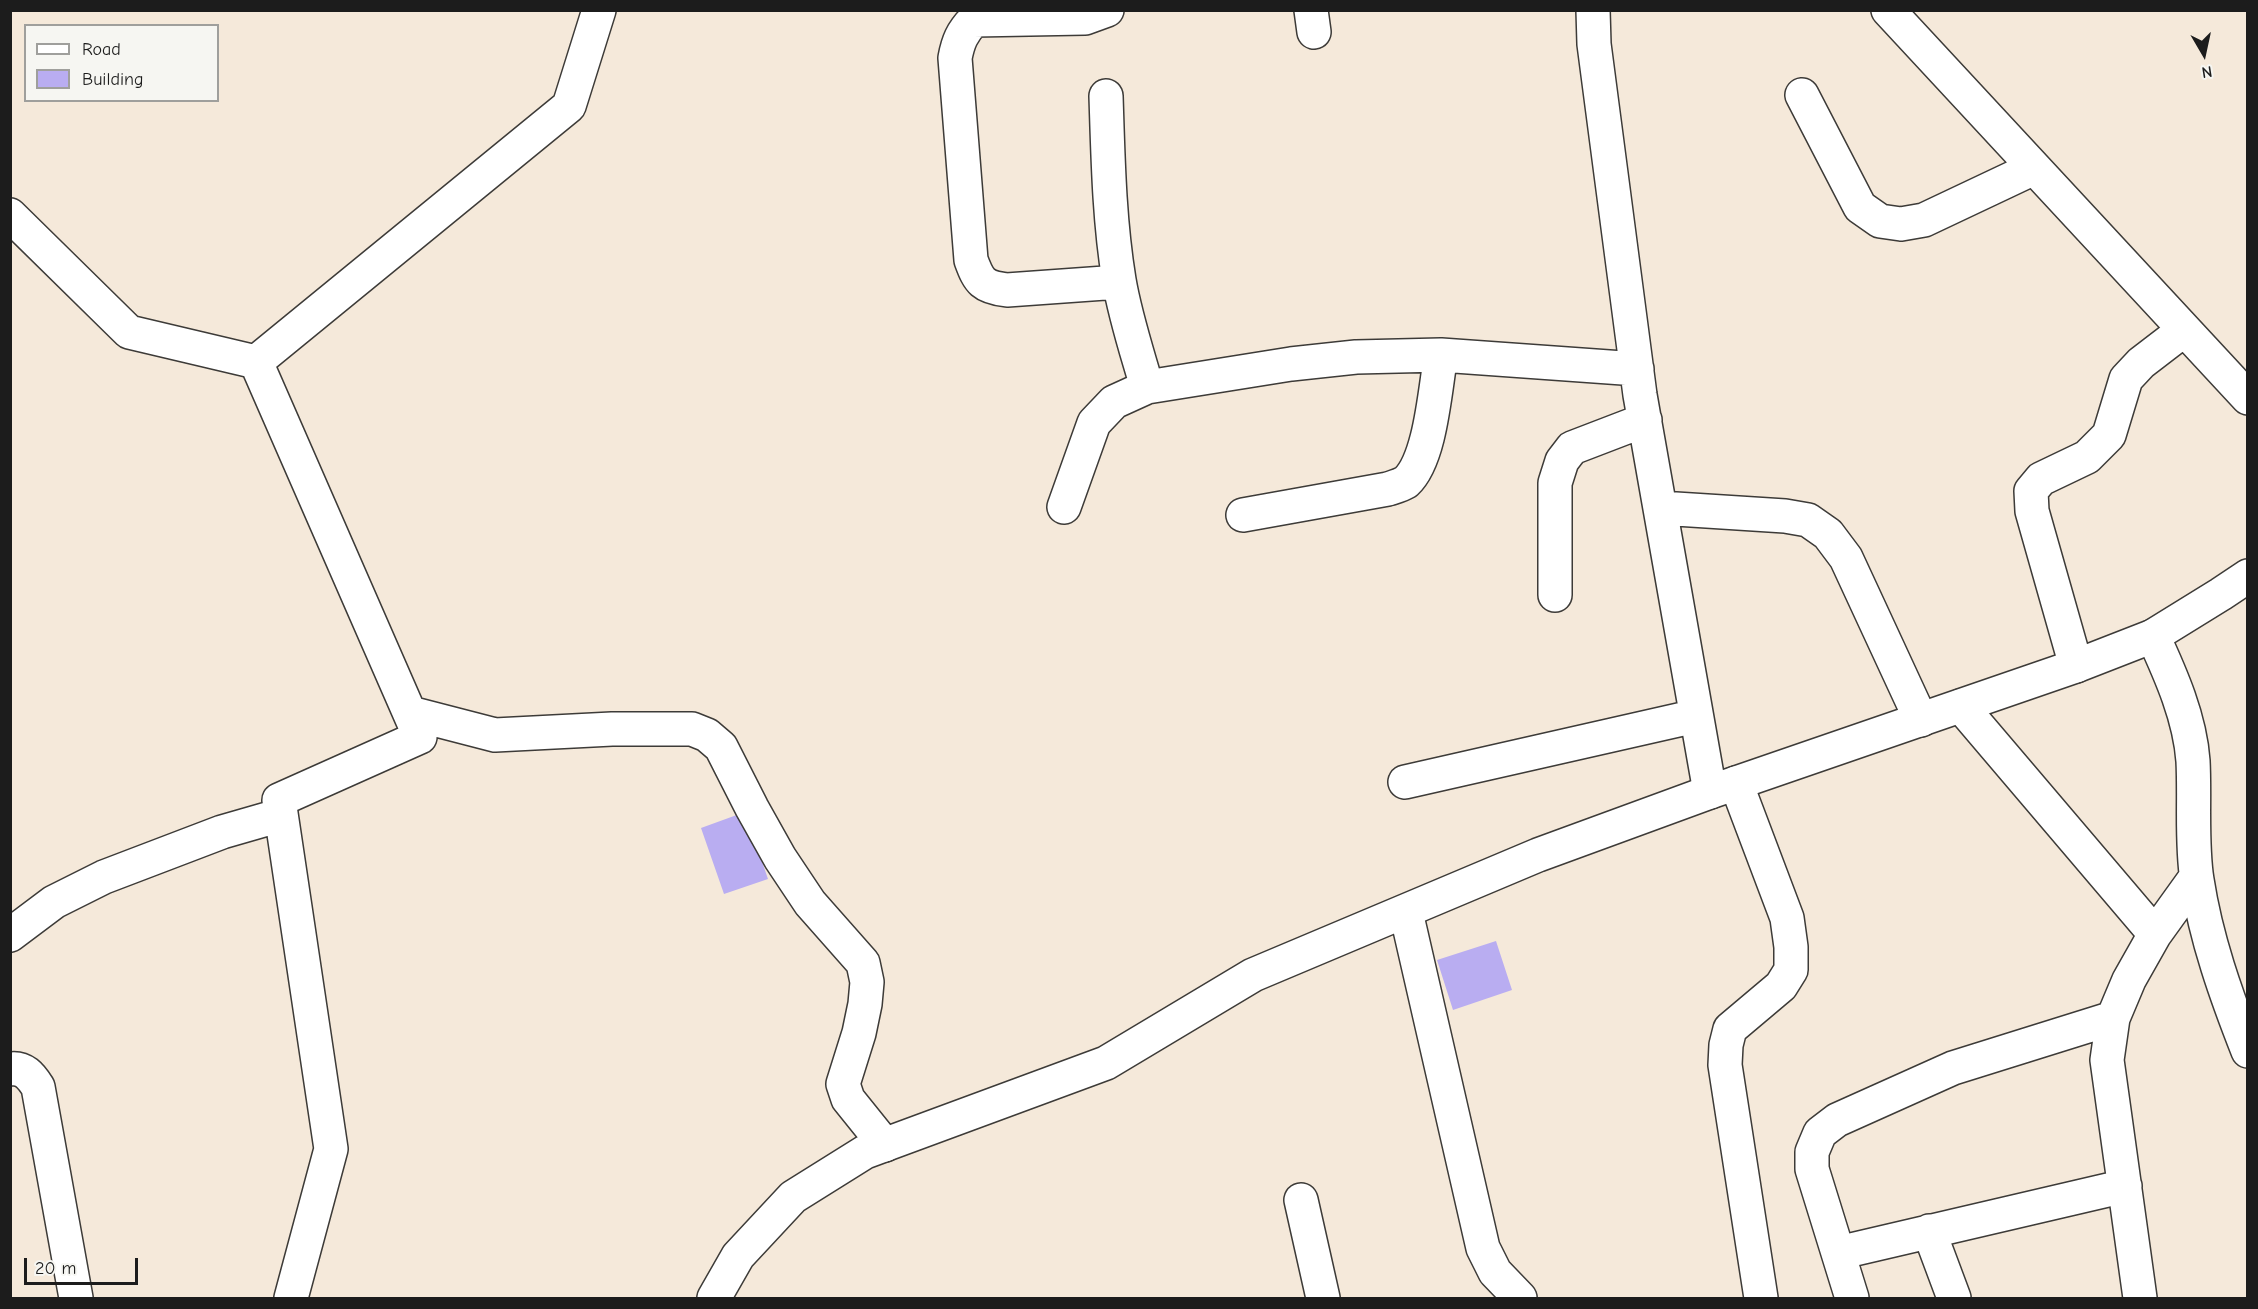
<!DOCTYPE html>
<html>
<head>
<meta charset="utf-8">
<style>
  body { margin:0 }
  #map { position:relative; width:2258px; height:1309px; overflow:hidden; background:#f5e9da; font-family:"Comic Neue",sans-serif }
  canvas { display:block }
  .frame { position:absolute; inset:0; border:12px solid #1c1c1c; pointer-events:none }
  .legend { position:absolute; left:24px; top:24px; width:195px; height:78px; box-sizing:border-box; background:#f6f6f2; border:2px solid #9f9f9c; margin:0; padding:8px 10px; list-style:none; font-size:18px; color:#1c1c1c }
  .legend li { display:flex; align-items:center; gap:12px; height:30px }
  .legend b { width:30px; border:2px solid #9f9f9c }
  .north { position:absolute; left:2174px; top:24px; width:60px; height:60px; -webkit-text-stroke:4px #f6f6f2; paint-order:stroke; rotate:171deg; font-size:16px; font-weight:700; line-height:24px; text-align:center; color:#1c1c1c }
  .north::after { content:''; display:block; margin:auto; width:21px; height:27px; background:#1c1c1c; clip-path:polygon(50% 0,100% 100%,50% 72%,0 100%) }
  .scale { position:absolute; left:24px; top:1258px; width:114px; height:27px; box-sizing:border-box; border:3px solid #1c1c1c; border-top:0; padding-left:8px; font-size:18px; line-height:21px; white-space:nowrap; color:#1c1c1c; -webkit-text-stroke:4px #f6f6f2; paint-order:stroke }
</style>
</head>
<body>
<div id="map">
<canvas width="2258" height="1309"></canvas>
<div class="frame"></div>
<ul class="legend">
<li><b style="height:8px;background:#fff"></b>Road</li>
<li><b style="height:16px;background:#b9adf1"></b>Building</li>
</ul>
<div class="north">N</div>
<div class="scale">20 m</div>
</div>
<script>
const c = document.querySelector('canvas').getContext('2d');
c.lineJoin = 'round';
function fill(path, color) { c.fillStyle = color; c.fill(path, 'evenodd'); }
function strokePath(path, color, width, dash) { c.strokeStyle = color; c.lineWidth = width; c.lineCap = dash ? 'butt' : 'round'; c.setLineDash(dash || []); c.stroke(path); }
fill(new Path2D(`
  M745 812 768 879 724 894 701 828Z
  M1496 941 1512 990 1453 1010 1437 960Z`), '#b9adf1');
const street = new Path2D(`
  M1107 10 1085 18 974 20C962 32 958 42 955 58L971 260C979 282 983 287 1007 290L1119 282
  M1311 10 1314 32
  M1593 10 1594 44 1640 395 1710 792
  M1888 10 2248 398
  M1802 95 1860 207 1880 221 1901 224 1924 220 2034 168
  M1106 96C1108 157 1109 219 1119 280 1125 316 1137 352 1147 387
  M10 215 129 332 256 362 569 106 599 10
  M256 362 420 737 279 800 331 1149 291 1298
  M1064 507 1094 423 1114 402 1147 387 1291 364 1356 357 1441 355 1637 369
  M1660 508 1785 516 1808 520 1828 534 1846 558 1921 720
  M1243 515 1388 489C1394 487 1401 485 1406 482 1431 459 1435 388 1441 355
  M1555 595V483L1562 461 1572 448 1645 420
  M2153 636C2171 675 2190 718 2193 761 2195 799 2191 843 2197 880 2206 939 2226 995 2248 1051
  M2076 666 2032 511 2031 491 2041 479 2087 457 2109 435 2126 379 2141 363 2184 330
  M1961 706 2155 934
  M410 713 495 735 612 729H692L707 735 721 747 752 808 780 858 810 903 863 963 867 982 865 1004 859 1033 843 1084 848 1099 885 1145
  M1405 782 1696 716
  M1736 783 1787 918 1791 947V970L1781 986 1730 1029 1726 1045 1725 1065 1761 1298
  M1406 912 1483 1248 1495 1272 1520 1298
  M10 935 54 902 104 877 222 832 281 815
  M10 1069C24 1067 31 1076 38 1087L76 1298
  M1301 1200 1323 1298
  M1929 1231 1954 1298
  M1838 1253 2125 1186
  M1852 1298 1812 1169V1152L1820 1133 1837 1120 1953 1068 2113 1018
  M2140 1298 2107 1060 2113 1018 2129 980 2155 934 2196 877`);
const secondary = new Path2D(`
  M714 1298 738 1256 793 1197 865 1152 1106 1063 1253 975 1538 855 1710 792 2076 666 2153 636 2221 594 2248 576`);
strokePath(street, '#3d3b38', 36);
strokePath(secondary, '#3d3b38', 36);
strokePath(street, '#fff', 33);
strokePath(secondary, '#fff', 33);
</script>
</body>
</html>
